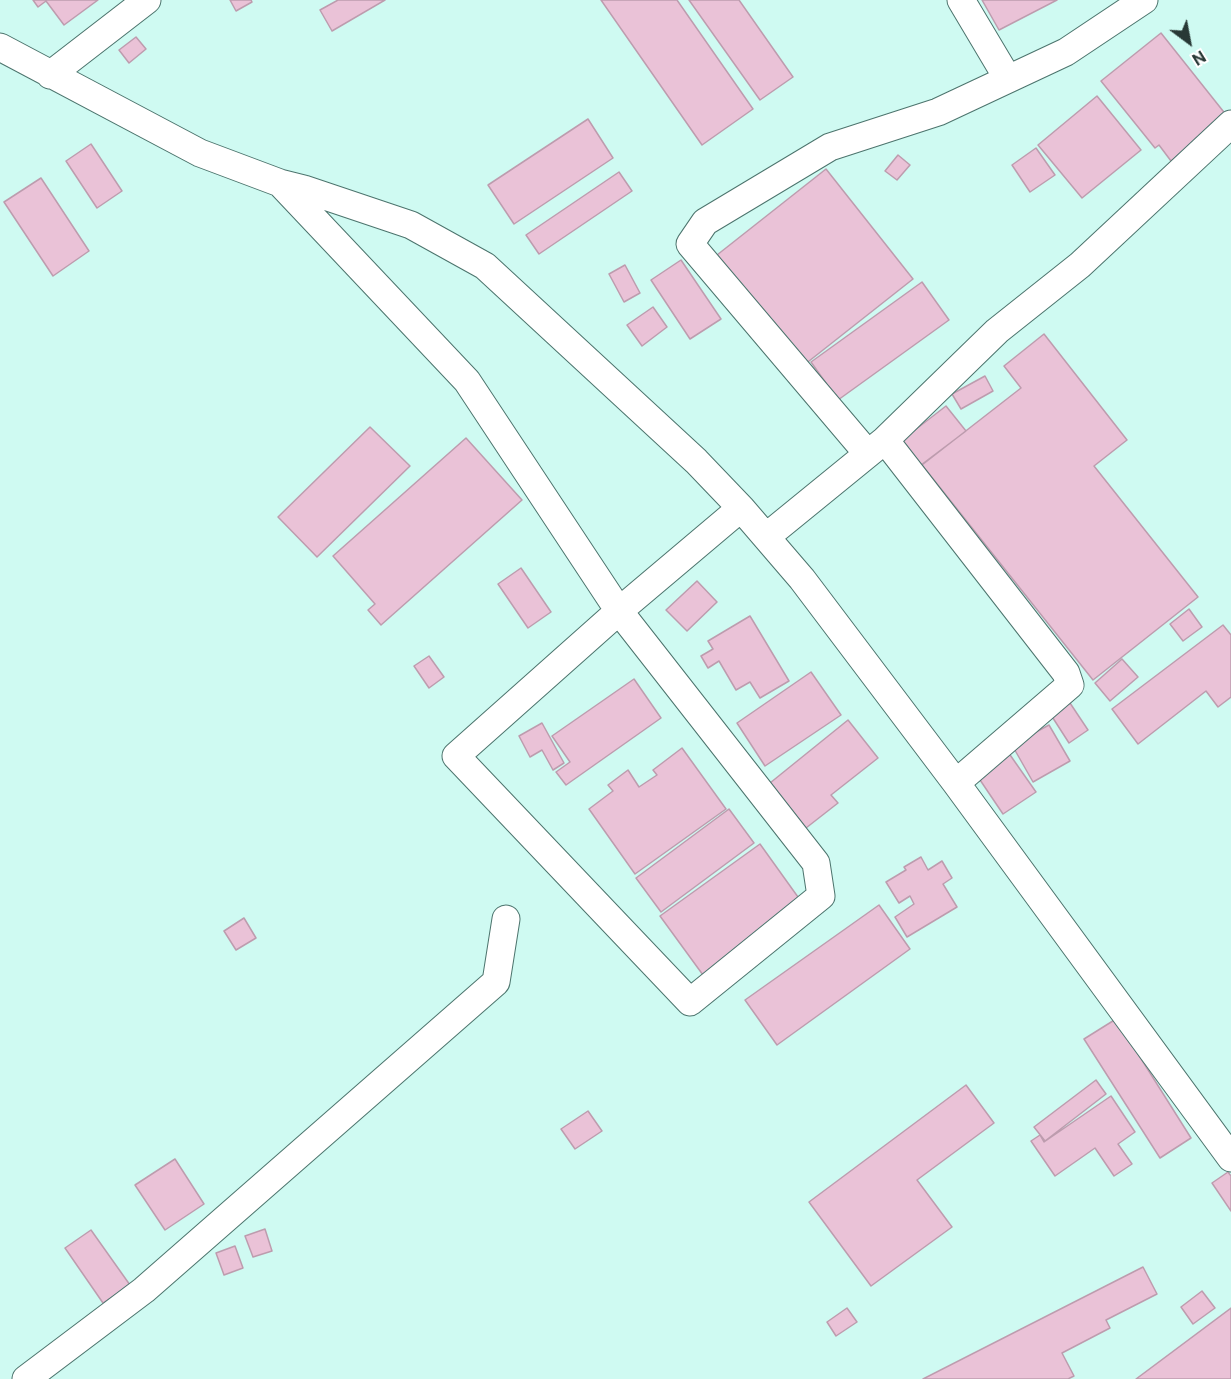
<!DOCTYPE html>
<html>
<head>
<meta charset="utf-8">
<style>
  body { margin:0 }
  #map { position:relative; width:1231px; height:1379px; overflow:hidden; background:#cffaf2; font-family:"Public Sans",sans-serif }
  canvas { display:block }
  .north { position:absolute; left:1159px; top:12px; width:60px; height:60px; -webkit-text-stroke:4px #fff; paint-order:stroke; rotate:148deg; font-size:16px; font-weight:700; line-height:24px; text-align:center; color:#283936 }
  .north::after { content:''; display:block; margin:auto; width:21px; height:27px; background:#283936; clip-path:polygon(50% 0,100% 100%,50% 72%,0 100%) }
</style>
</head>
<body>
<div id="map">
<canvas width="1231" height="1379"></canvas>
<div class="north">N</div>
</div>
<script>
const c = document.querySelector('canvas').getContext('2d');
c.lineJoin = 'round';
function fill(path, color) { c.fillStyle = color; c.fill(path, 'evenodd'); }
function strokePath(path, color, width, dash) { c.strokeStyle = color; c.lineWidth = width; c.lineCap = dash ? 'butt' : 'round'; c.setLineDash(dash || []); c.stroke(path); }
const building = new Path2D(`
  M33 0H98L64 25 46 1 38 7Z
  M230 0H251L252 2 236 11Z
  M338 0H385L332 31 320 10Z
  M601 0H677L753 109 702 145Z
  M689 0H739L793 77 760 100Z
  M982 0H1057L999 30Z
  M1161 33 1227 116 1171 161 1159 145 1155 148 1101 81Z
  M136 37 146 49 129 63 119 50Z
  M1097 96 1141 150 1082 198 1038 145Z
  M588 119 613 158 514 224 488 185Z
  M91 144 122 191 97 208 66 161Z
  M1036 148 1055 175 1030 192 1012 165Z
  M898 155 910 165 897 180 885 171Z
  M826 169 913 279 804 365 717 255Z
  M619 172 632 191 539 254 526 235Z
  M41 178 89 251 53 276 4 202Z
  M681 260 721 319 690 339 651 280Z
  M625 265 640 293 624 302 609 274Z
  M922 282 949 320 838 400 811 362Z
  M653 307 667 327 642 346 627 325Z
  M1044 334 1127 440 1094 466 1198 597 1093 680 922 465 1021 388 1004 366Z
  M985 376 993 391 961 409 952 394Z
  M946 406 966 431 921 465 902 440Z
  M370 427 410 466 317 557 278 517Z
  M466 438 522 500 381 625 368 610 375 604 333 556Z
  M521 568 551 612 528 628 498 584Z
  M697 581 717 602 687 631 666 610Z
  M1189 609 1202 627 1183 641 1170 624Z
  M750 616 789 681 760 698 750 682 736 690 719 661 708 668 701 656 713 649 708 641Z
  M1223 625 1231 635V697L1218 707 1206 691 1138 744 1112 709Z
  M429 656 444 677 429 688 414 666Z
  M1122 659 1138 677 1110 701 1095 683Z
  M811 672 841 715 765 766 737 723Z
  M634 679 661 718 566 785 556 772 570 762 552 736Z
  M1070 703 1088 730 1069 743 1051 715Z
  M848 720 878 758 831 795 838 803 806 828 770 783Z
  M542 723 564 763 553 770 542 750 530 757 519 736Z
  M1049 725 1070 761 1033 782 1012 745Z
  M682 748 726 809 635 874 589 809 613 791 608 785 628 770 639 787 657 775 653 770Z
  M1008 752 1036 792 1003 814 976 774Z
  M729 809 754 843 661 912 636 878Z
  M760 844 803 904 703 975 660 916Z
  M921 857 928 870 942 861 952 878 943 884 957 907 907 937 895 917 914 904 910 896 899 903 886 882 906 870 904 867Z
  M879 905 910 949 777 1045 745 1000Z
  M244 918 256 938 236 950 224 931Z
  M1116 1019 1191 1138 1160 1158 1084 1039Z
  M1096 1080 1106 1094 1045 1141 1034 1127Z
  M966 1085 994 1123 917 1180 952 1227 871 1286 809 1202Z
  M1111 1096 1135 1132 1118 1144 1132 1164 1114 1176 1095 1148 1055 1176 1031 1141 1040 1135 1044 1142Z
  M588 1111 602 1131 575 1149 561 1129Z
  M175 1159 204 1204 165 1230 135 1185Z
  M1228 1172 1231 1176V1211L1212 1183Z
  M265 1229 272 1251 253 1257 245 1236Z
  M91 1230 130 1285 103 1303 65 1248Z
  M235 1246 243 1268 224 1275 216 1253Z
  M1143 1267 1157 1294 1106 1320 1110 1328 1062 1353 1074 1376 1068 1379H923Z
  M1202 1291 1215 1308 1193 1324 1181 1307Z
  M847 1308 857 1322 836 1336 827 1322Z
  M1231 1308V1379H1136Z`);
fill(building, '#eac2d7');
strokePath(building, '#bd9cae', 1.5);
const minor = new Path2D(`
  M961 0 1008 79
  M0 47 200 153 280 183 304 189 411 225 485 266 696 461 741 508 619 611 456 756 690 1002 821 896 816 863 619 611 467 381 280 183
  M50 75 147 0
  M885 440 1066 673 1070 685 956 783
  M868 454 690 244 705 222 830 147 938 112 1066 52 1144 0
  M741 508 802 579 956 783 1231 1158
  M766 537 885 440 997 331 1080 265 1231 124
  M26 1379 144 1290 496 982 506 919`);
strokePath(minor, '#4c746d', 29);
strokePath(minor, '#fff', 27);
</script>
</body>
</html>
